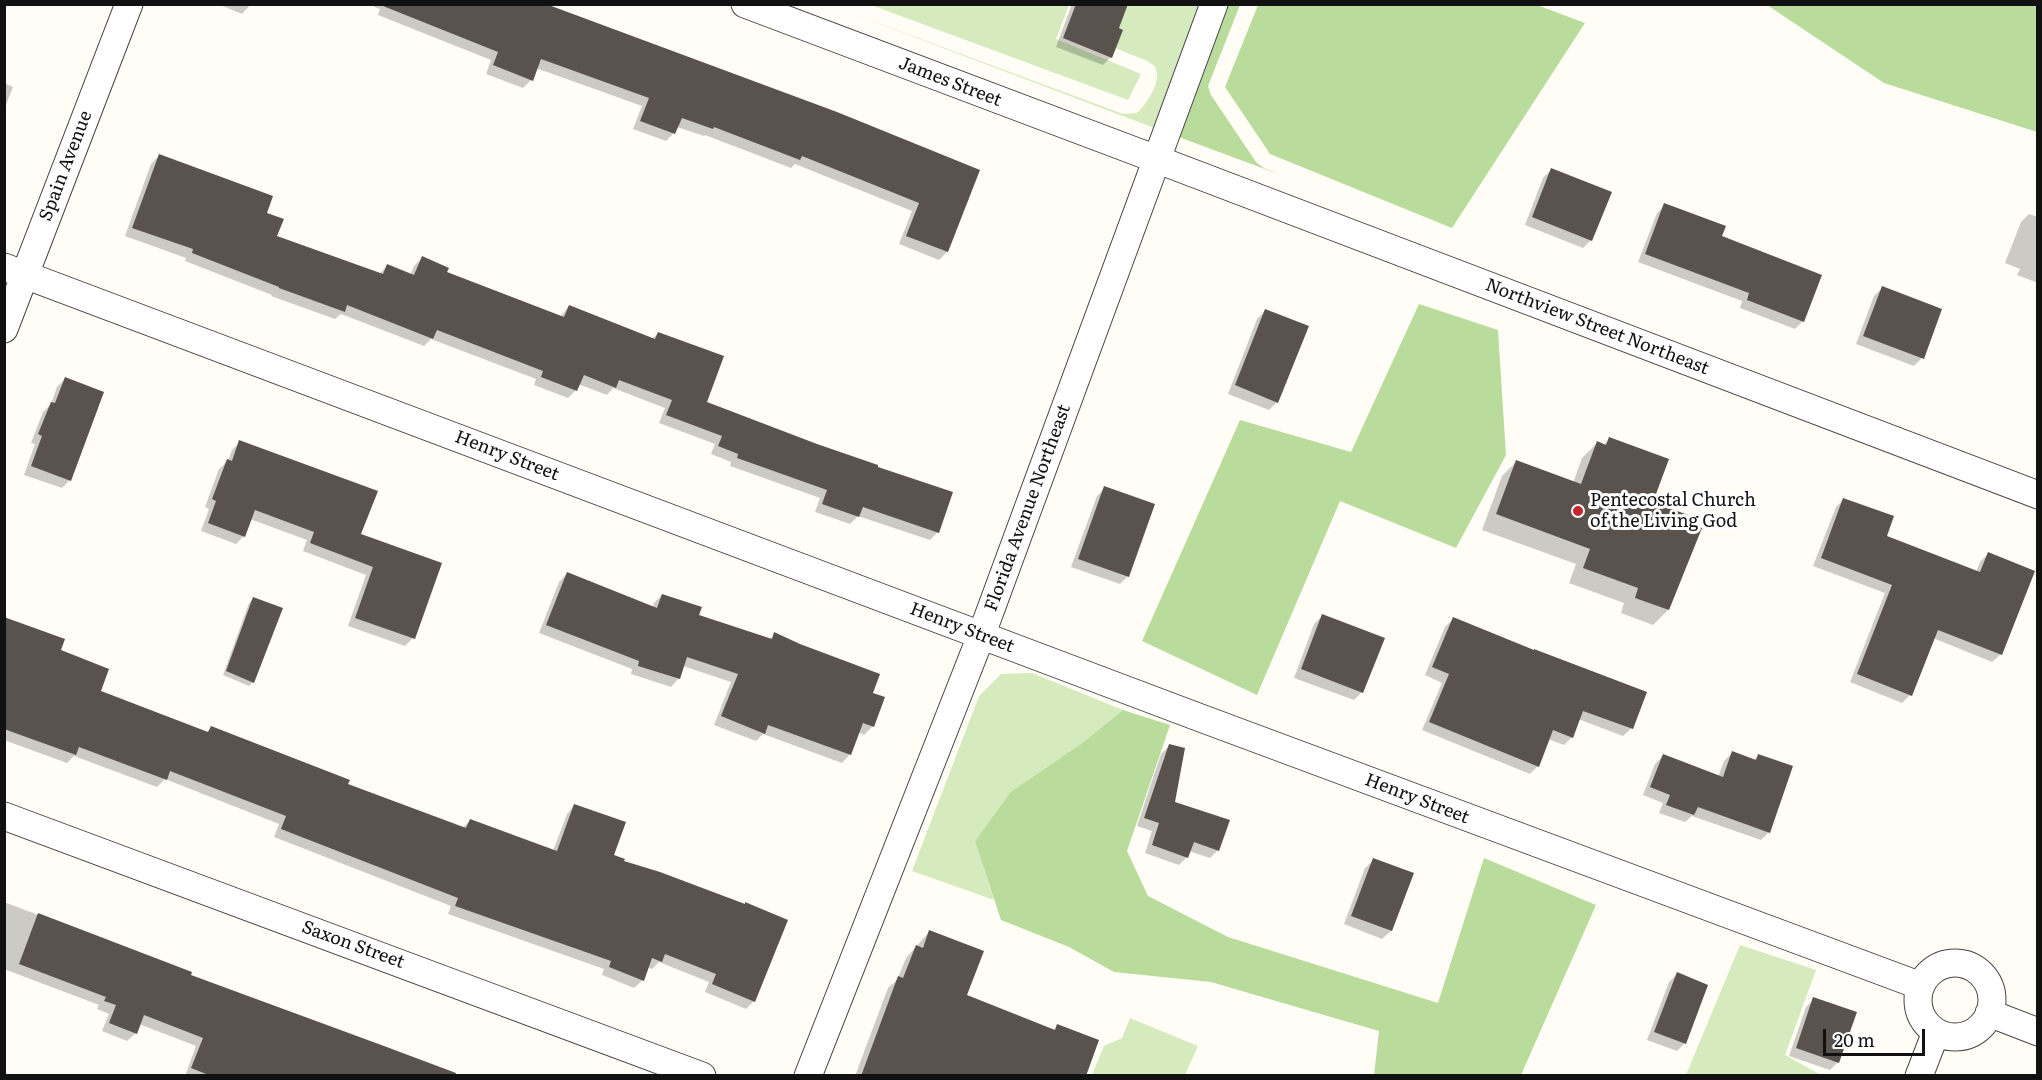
<!DOCTYPE html>
<html>
<head>
<meta charset="utf-8">
<style>
  body { margin:0 }
  #map { position:relative; width:2042px; height:1080px; overflow:hidden; background:#fffdf5; font-family:Literata,serif }
  canvas { display:block }
  .frame { position:absolute; inset:0; border:6px solid #111; pointer-events:none }
  .scale { position:absolute; left:1823px; top:1029px; width:102px; height:27px; box-sizing:border-box; border:3px solid #111; border-top:0; padding-left:8px; font-size:18px; line-height:21px; white-space:nowrap; color:#111; -webkit-text-stroke:4px #fff; paint-order:stroke }
</style>
</head>
<body>
<div id="map">
<canvas width="2042" height="1080"></canvas>
<div class="frame"></div>
<div class="scale">20 m</div>
</div>
<script>
const c = document.querySelector('canvas').getContext('2d');
c.lineJoin = 'round';
function fill(path, color) { c.fillStyle = color; c.fill(path, 'evenodd'); }
function strokePath(path, color, width, dash) { c.strokeStyle = color; c.lineWidth = width; c.lineCap = dash ? 'butt' : 'round'; c.setLineDash(dash || []); c.stroke(path); }
function write(font, color, halo, rows, align = 'center') {
  c.font = font + ' Literata,serif'; c.lineWidth = 6; c.setLineDash([]); c.textBaseline = 'middle'; c.strokeStyle = halo; c.fillStyle = color; for (const [text, x, y, turn = 0] of rows) {
    c.save(); c.translate(x, y); c.rotate((+turn || 0) * Math.PI / 180); c.textAlign = isNaN(turn) ? turn : align; if (halo) c.strokeText(text, 0, 0); c.fillText(text, 0, 0); c.restore();
  }
}
fill(new Path2D(`
  M871 5H1069L1056 39 1141 74 1128 100Z
  M1087 5H1217L1157 129 840 9 1123 114 1137 113C1146 105 1163 80 1155 67 1153 64 1149 63 1147 61L1076 32Z
  M1032 673 1123 710 1081 744 975 840 994 900 912 871 979 696 1001 674Z
  M1740 945 1816 970 1785 1055 1821 1075H1686Z
  M1130 1018 1198 1046 1185 1075H1092L1104 1046 1122 1038Z`), '#d5ebbd');
fill(new Path2D(`
  M1217 5H1240L1208 86 1211 95 1256 162 1264 168 1281 175 1157 129Z
  M1258 5H1537L1585 23 1452 228 1270 154 1225 87Z
  M1767 5H2037V132L1884 83Z
  M1419 304 1498 330 1506 455 1456 548 1340 501 1257 695 1142 641 1240 420 1351 452Z
  M1123 710 1170 725 1127 851 1148 896 1228 937 1438 1003 1484 858 1596 905 1521 1075H1374L1379 1031 1211 982 1114 972 1069 947 1001 920 975 841 1011 792 1081 744Z`), '#b9dc9c');
fill(new Path2D(`
  M218 4H251L242 14Z
  M367 4H545L978 171 947 252 939 260 899 244 912 211 795 164 791 168 705 135 704 136 677 127 674 133 666 141 633 129 642 106 536 68 531 80 523 88 486 74 491 60 378 15 380 9Z
  M1072 4H1126L1117 29 1111 57 1103 65 1056 47Z
  M4 83 13 87 4 110Z
  M159 156 265 214 275 237 379 274 387 266 410 275 414 266 422 258 446 273 560 317 569 306 652 339 658 333 705 403 938 532 930 540 858 516 850 524 815 512 820 498 730 466 731 462 711 454 715 444 659 423 665 408 613 388 607 395 578 384 576 390 568 398 534 385 536 379 431 339 424 346 341 314 335 319 271 296 272 295 185 261 186 258 125 236 151 164Z
  M1551 170 1591 240 1583 248 1525 225 1543 178Z
  M1665 205 1720 237 1803 321 1795 329 1740 308 1742 301 1638 262 1657 213Z
  M2029 214 2038 217V283L2017 275 2020 269 2005 263 2021 222Z
  M1882 288 1922 358 1914 366 1856 344 1874 296Z
  M1265 311 1277 402 1269 410 1228 394 1257 319Z
  M65 379 70 480 62 488 24 475 35 444 31 443 43 412 51 404 57 387Z
  M1610 439 1651 503 1668 610 1653 625 1621 613 1624 603 1569 583 1576 564 1482 530 1502 476 1517 461 1573 483 1582 458 1597 443 1603 445Z
  M240 442 359 535 413 638 405 646 348 626 366 575 303 551 307 540 250 519 244 536 236 544 201 531 209 509 205 507 219 469 228 461 232 450Z
  M1105 488 1128 576 1120 584 1071 567 1097 496Z
  M1844 499 1885 536 1976 572 1980 562 1988 554 2001 654 1992 662 1933 638 1910 695 1902 703 1850 682 1885 593 1813 566 1836 507Z
  M567 574 653 608 654 603 662 595 697 616 769 640 775 634 871 694 883 698 872 727 864 735 858 732 850 754 842 763 763 734 756 741 714 725 731 682 683 666 679 678 671 687 631 674 632 669 539 633 559 582Z
  M253 599V682L249 686 223 675 249 603Z
  M1322 616 1362 692 1354 700 1294 678 1314 624Z
  M1453 619 1533 652 1632 728 1623 736 1578 719 1572 737 1564 745 1548 739 1538 766 1530 774 1422 730 1442 683 1425 675 1445 627Z
  M59 651 99 691 206 733 211 728 346 785 462 828 470 821 553 851 567 814 575 805 613 856 622 862 754 1001 746 1009 705 992 709 982 659 962 652 969 647 967 643 980 634 988 602 975 604 969 448 914 451 906 274 837 279 824 165 779 157 787 74 756 67 763 4 740V733L8 723Z
  M1170 745 1173 803 1218 850 1210 858 1189 851 1187 857 1179 865 1145 853 1152 831 1137 826 1161 754Z
  M1732 753 1753 761 1759 755 1769 832 1761 840 1692 816 1685 822 1659 813 1663 803 1643 795 1655 764 1663 756 1718 777 1724 761Z
  M1374 860 1412 874 1391 931 1382 939 1344 924 1365 868Z
  M4 902 190 973 189 976 456 1076H185L196 1046 139 1024 136 1033 127 1041 102 1031 109 1014 97 1009 99 1005 4 969Z
  M929 932 965 996 1053 1030 1058 1026 1084 1076H855L888 988 897 980 906 958Z
  M1677 974 1685 1043 1677 1051 1647 1040 1669 982Z
  M1814 999 1838 1062 1830 1070 1789 1056 1806 1007Z`), '#0003');
fill(new Path2D(`
  M383 4H546L837 112 980 170 948 252 906 236 919 203 802 156 800 160 714 127 713 129 682 118 675 134 640 121 649 98 541 59 533 81 493 65 498 52 383 6Z
  M1076 4H1128L1119 28 1123 30 1112 58 1063 38Z
  M159 154 273 196 267 213 284 219 277 236 383 274 387 264 414 275 422 256 449 268 447 272 564 317 569 305 655 339 658 332 724 356 707 402 817 444 878 465V467L953 492 939 533 863 507 859 517 822 504 827 490 737 458 738 454 718 446 722 436 666 415 672 400 619 380 616 388 584 375 577 391 541 377 543 371 437 330 433 339 347 305 345 312 279 288V287L192 253 193 249 132 228Z
  M1551 168 1612 192 1592 241 1532 217Z
  M1664 203 1726 226 1722 236 1822 275 1804 322 1747 300 1749 293 1645 254Z
  M1882 286 1942 309 1924 359 1863 336Z
  M1265 309 1309 326 1278 403 1235 385Z
  M65 377 104 392 71 481 31 466 42 436 38 434 51 402 55 403Z
  M1609 437 1669 459 1653 502 1688 515 1685 522 1702 528 1669 610 1635 598 1638 588 1583 568 1590 549 1496 514 1516 460 1581 484 1597 441 1606 445Z
  M239 440 378 491 361 534 442 563 415 639 355 618 373 567 310 543 314 532 255 510 245 537 208 523 216 501 212 499 227 459 232 461Z
  M1104 486 1155 504 1129 577 1078 559Z
  M1843 498 1894 516 1887 536 1980 572 1988 552 2035 571 2002 655 1938 630 1912 696 1857 674 1892 585 1821 558Z
  M567 572 657 608 662 594 702 607 699 615 772 639 774 632 800 644 880 674 873 693 885 697 874 727 863 723 851 755 768 725 765 734 721 716 738 674 687 657 680 679 638 666 639 661 546 625Z
  M253 597 283 608 254 683 226 671Z
  M1322 614 1385 638 1363 693 1301 669Z
  M4 617 65 639 61 650 109 669 101 691 208 732 211 726 350 780 348 784 466 828 470 819 557 851 574 804 626 822 614 855 625 859 624 861 660 872 745 904V902L788 920 755 1002 712 984 716 974 665 954 662 962 652 958 644 981 609 967 611 961 455 906 458 898 281 829 286 816 170 771 167 780 79 747 76 755 4 729Z
  M1453 617 1534 650V649L1647 692 1633 729 1583 711 1573 738 1553 730 1539 767 1429 722 1449 674 1432 667Z
  M1169 744 1185 748 1175 802 1230 820 1219 851 1194 842 1188 858 1152 845 1159 823 1144 818Z
  M1732 751 1756 760 1758 754 1793 766 1770 833 1698 807 1694 815 1666 805 1670 795 1650 787 1663 754 1723 777Z
  M1373 858 1414 873 1392 931 1351 916Z
  M38 913 192 972 191 975 384 1046 456 1073 455 1076H211L191 1068 203 1038 144 1015 137 1034 109 1023 116 1005 104 1001 106 997 19 964Z
  M929 930 984 951 967 995 1055 1030 1057 1024 1099 1040 1086 1076H861L898 976 903 978 916 945 923 948Z
  M1677 972 1708 985 1686 1044 1654 1032Z
  M1813 997 1857 1012 1839 1063 1796 1048Z`), '#5a524d');
const street = new Path2D(`
  M745 4 1156 159 2038 495
  M4 267 1198 717 1921 986
  M4 329 129 4
  M4 816 702 1076
  M1918 1000a37 37 0 1 1 74 0a37 37 0 1 1-74 0Z
  M1989 1013 2038 1032
  M808 1076 981 636 1214 4
  M1919 1076 1936 1032`);
strokePath(street, '#444', 29);
strokePath(street, '#fff', 27);
for (const [x, y, r, color] of [
  [1578,511,6,"#c4262e"]
]) { const dot = new Path2D(); dot.arc(x, y, r, 0, 2 * Math.PI); c.fillStyle = color; c.fill(dot); strokePath(dot, '#fff', 2); }
write('18px', '#111', '#fff', [
  ["James Street",950,82,21],
  ["Spain Avenue",66,166,-69],
  ["Northview Street Northeast",1597,327,21],
  ["Henry Street",507,456,21],
  ["Florida Avenue Northeast",1028,508,-70],
  ["Henry Street",962,628,21],
  ["Henry Street",1417,799,21],
  ["Saxon Street",353,945,20]
]);
write('18px', '#111', '#fff', [
  ["Pentecostal Church",1590,501],
  ["of the Living God",1590,522]
], 'left');
</script>
</body>
</html>
